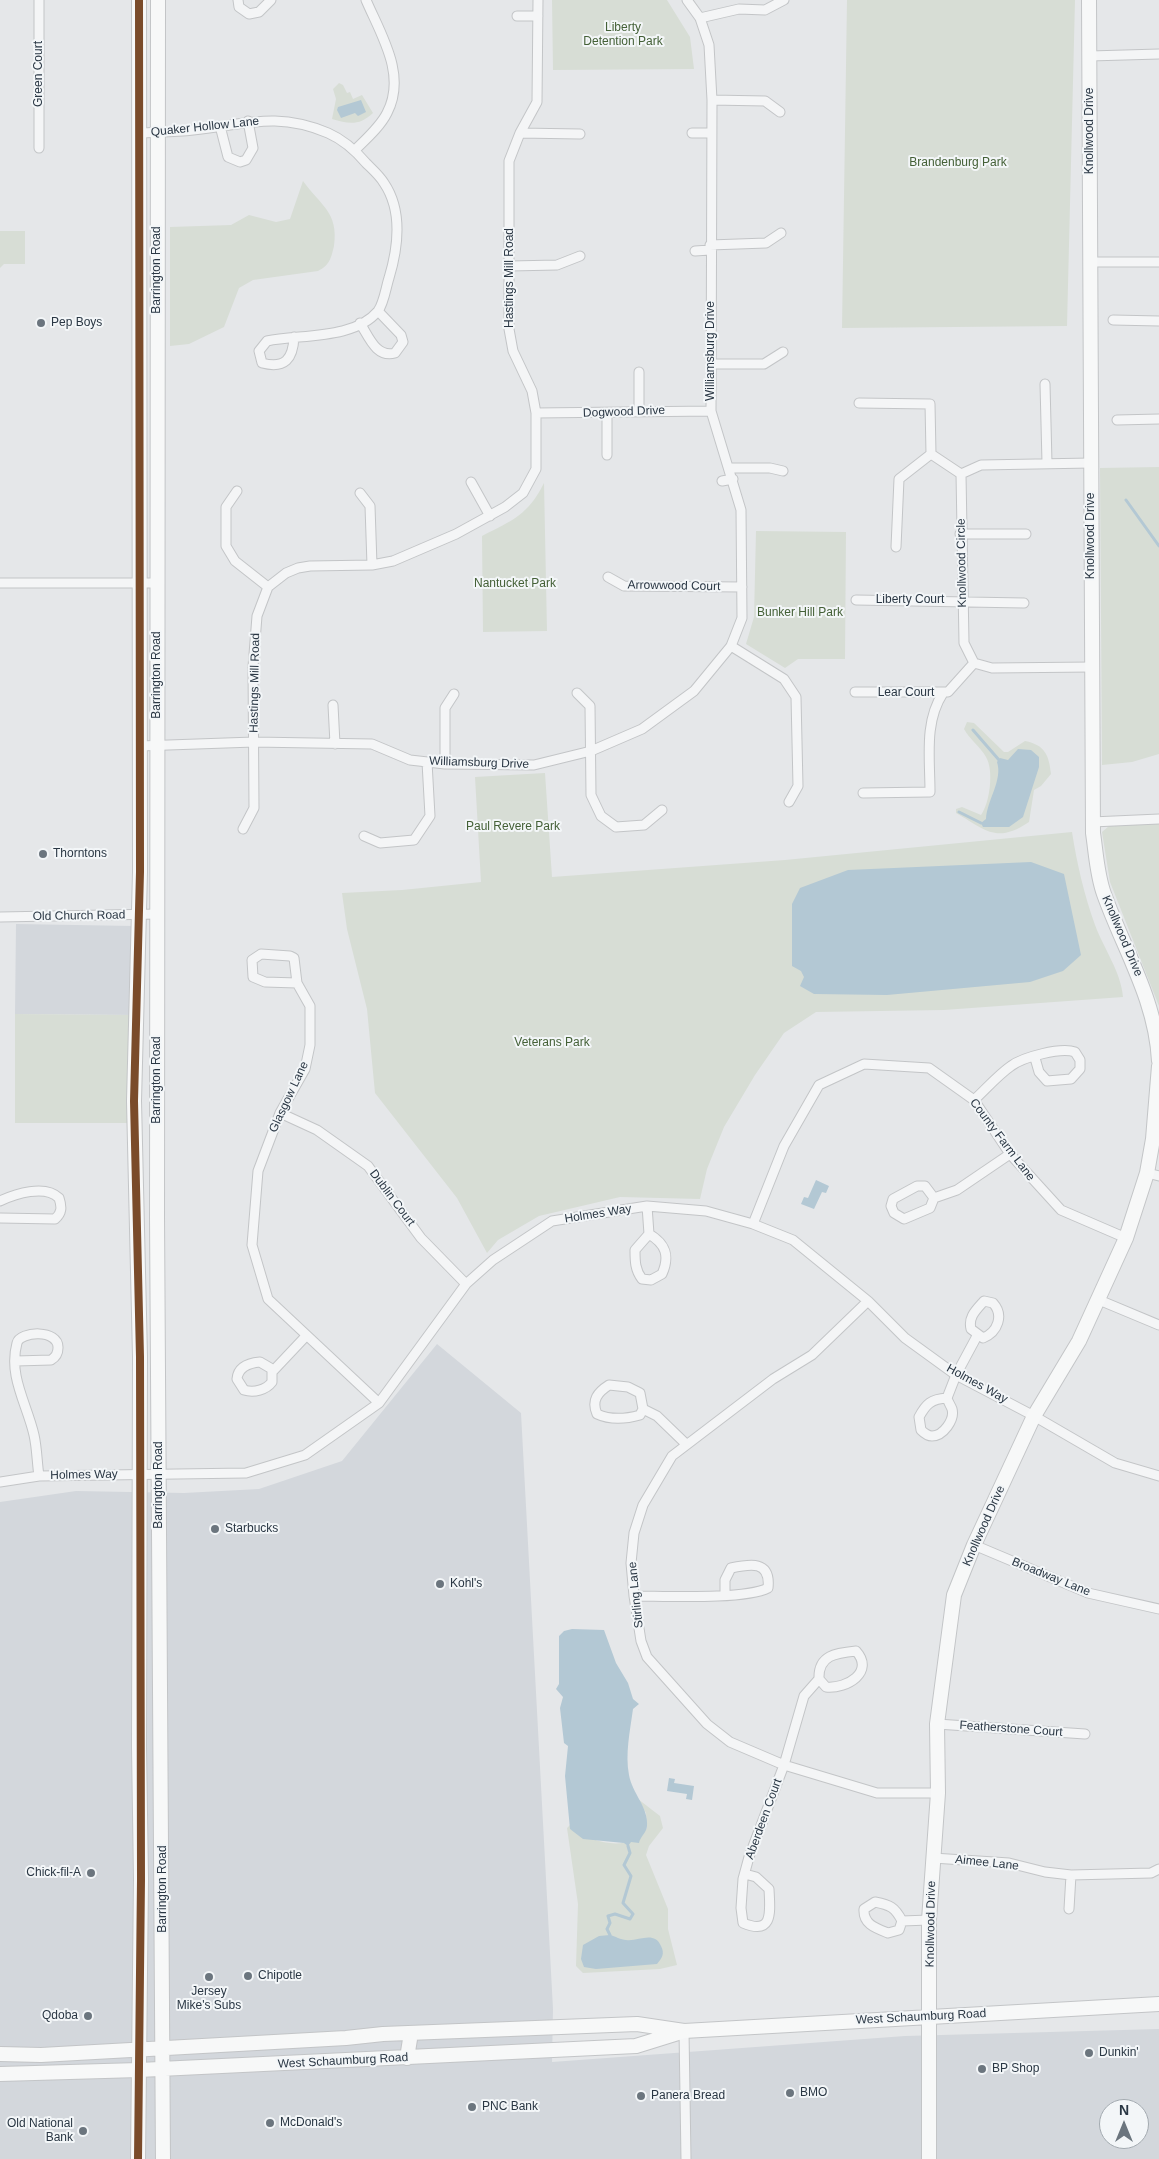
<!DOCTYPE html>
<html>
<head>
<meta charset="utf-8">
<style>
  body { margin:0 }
  #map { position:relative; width:1159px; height:2159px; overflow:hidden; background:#e5e7e9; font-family:Arial,sans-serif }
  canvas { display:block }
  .north { position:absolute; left:1099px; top:2099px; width:50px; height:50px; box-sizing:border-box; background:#f3f6f8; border:1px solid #a3aab0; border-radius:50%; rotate:0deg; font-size:14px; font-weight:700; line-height:20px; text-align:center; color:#2a3744 }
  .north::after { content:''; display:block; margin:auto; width:18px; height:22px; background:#6b757e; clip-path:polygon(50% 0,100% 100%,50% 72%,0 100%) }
</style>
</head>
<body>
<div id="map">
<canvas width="1159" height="2159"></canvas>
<div class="north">N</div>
</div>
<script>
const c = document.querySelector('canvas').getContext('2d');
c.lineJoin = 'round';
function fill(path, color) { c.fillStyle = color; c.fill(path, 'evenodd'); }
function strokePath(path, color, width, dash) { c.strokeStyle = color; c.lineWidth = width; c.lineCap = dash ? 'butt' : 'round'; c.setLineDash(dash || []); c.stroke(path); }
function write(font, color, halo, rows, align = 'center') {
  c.font = font + ' Arial,sans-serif'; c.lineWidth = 4; c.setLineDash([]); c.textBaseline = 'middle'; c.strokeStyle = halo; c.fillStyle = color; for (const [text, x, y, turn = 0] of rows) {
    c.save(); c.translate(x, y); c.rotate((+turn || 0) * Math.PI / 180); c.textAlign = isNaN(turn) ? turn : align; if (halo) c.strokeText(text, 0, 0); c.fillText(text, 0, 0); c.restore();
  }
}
fill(new Path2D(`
  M16 924 134 926 133 1015 15 1014Z
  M437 1344 521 1413 553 2009 552 2062 905 2036 1159 2029V2159H0V1502L76 1491 184 1493 259 1489 342 1461ZM1109 2109H1139V2139H1109Z`), '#d3d7dc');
fill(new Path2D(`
  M552 0H667L690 37 694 69 553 70Z
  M847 0H1075L1067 326 842 328Z
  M339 83 343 85 347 93 350 92 353 99 362 95 373 113C359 126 349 124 332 119L336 99 333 89Z
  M303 181C320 205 339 212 334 246 331 258 330 265 318 271L253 280 239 288 224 327 189 344 170 346V227L231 225 249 215 276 222 290 219Z
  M0 231H25V264H4L0 268Z
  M1159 467V754L1132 762 1102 765 1100 468Z
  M544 483 547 631 483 632 482 536C513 520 528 515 544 483Z
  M756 531 846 532 845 659H798L785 668 746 644 754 617Z
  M967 722 974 723 1004 752H1008L1025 741C1045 745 1049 755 1051 774L1041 786 1034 790 1029 822C996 844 986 830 956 813V809L962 807 981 815C990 803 994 770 986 757 980 746 969 739 964 729Z
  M545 773 552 877 785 860 1072 832C1077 864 1084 894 1095 925 1104 949 1121 972 1123 997L944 1010 816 1012 784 1033 755 1075 724 1127 707 1169 700 1199 620 1197 539 1216 498 1240 487 1253 457 1198 375 1093 367 1009 347 929 342 893 402 890 481 882 475 777Z
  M1159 823V1006L1110 882 1102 832 1109 826Z
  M15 1014 133 1015V1123H15Z
  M638 1799 660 1816 663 1828 649 1846 646 1855 668 1909V1929L677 1965 660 1969 583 1973 576 1966 578 1904 567 1828 570 1825V1829C594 1842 628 1854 647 1828L646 1813Z`), '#d7ddd5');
fill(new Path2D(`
  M361 100 366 112 358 116 355 113 341 118 337 110 338 107Z
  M1018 749 1031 750 1039 757V767L1023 817 1009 827H983L981 823 986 819C987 800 1003 780 997 762L1000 758 1008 760Z
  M1031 862 1064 874 1081 955 1063 971 1030 982 887 995 814 994 800 986 804 977 801 971 792 966V904L800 888 848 870Z
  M816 1180 829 1186 826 1193 822 1192 814 1209 801 1204 804 1197 808 1198Z
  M572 1629 604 1630 616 1663 628 1683 633 1699 639 1704 633 1709C630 1731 625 1754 629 1775 632 1793 649 1808 647 1826 647 1832 640 1837 639 1843L631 1842 628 1846 624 1843 583 1839 570 1829 565 1776 568 1746 564 1743 560 1708 563 1697 556 1689 559 1684V1636L564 1631Z
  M669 1778 675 1779 674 1783 694 1786 692 1800 686 1799 687 1794 667 1791Z
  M610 1935C615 1936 621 1940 626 1940 638 1942 654 1930 661 1946 665 1954 662 1958 657 1964L596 1969 584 1967 581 1959 583 1945 599 1936Z`), '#b3c8d4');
strokePath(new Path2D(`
  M1126 500 1159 546
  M973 730 999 760
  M959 812 981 823
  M610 1935 607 1929 610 1923 608 1916 615 1914 630 1919 633 1914 623 1903 631 1876 624 1865 630 1853 628 1846`), '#b3c8d4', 3);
const street = new Path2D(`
  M39 0V148
  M238 0 239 7 249 14 259 12 271 0
  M517 16H538
  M700 18 739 9 765 10 784 0
  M1090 56 1159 54
  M712 100 765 101 780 112
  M220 126 228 157 240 162 246 160 253 148 248 121
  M140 133C158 132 176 132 193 130 244 125 276 111 328 133 344 140 355 150 366 163 372 169 380 176 384 183 403 211 398 248 389 278 386 287 384 303 378 311 354 340 300 334 267 341L259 351 262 363C285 369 293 359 294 337
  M520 133 580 134
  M692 133H711
  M355 150C366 139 380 127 387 113 407 75 381 35 366 0
  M710 245 766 243 781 233
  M695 251 710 250
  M1090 262H1159
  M510 266 557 265 580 256
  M1113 320 1159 321
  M360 323C369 337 376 358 395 353L403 342 401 335 378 311
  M713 364H764L783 352
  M639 372V411
  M1045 384 1047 463
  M859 403 930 404 931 454
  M536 413 711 411
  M1117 420 1159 419
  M931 454 961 474
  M607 455V414
  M730 468H770L783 471
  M961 474 964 643 974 663 992 668 1092 667
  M961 474 981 465 1091 463
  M722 481 733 479
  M471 482 490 516
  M237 491 226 507V546L235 561 268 587
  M360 493 370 506 372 565
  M960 534H1026
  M896 547 899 479 931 454
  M608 577 624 586 742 587
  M0 583H157
  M856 600 1024 603
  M731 646 784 679 796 697 798 786 789 802
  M855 692H948L974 663
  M577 693 590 706 591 795 601 816 616 827 644 825 662 810
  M333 705 335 744
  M140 746 254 742 372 744 410 760 445 764 534 765 591 751 642 729 694 691 731 646 742 618 741 510 711 411 712 100 709 45 700 18 687 0
  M445 764V708L454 694
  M863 793 930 792C930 758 924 722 943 693
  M1092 822 1159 819
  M243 829 254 808 253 667 257 616 268 587 286 573 298 568 310 566 372 565 393 561 456 534 505 507 523 493 536 469V413L532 391 513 351 509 329V161L520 133 537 102 538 0
  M364 836 380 843 414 840 430 816 427 762
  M0 917 158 914
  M261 954 290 956 294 958 297 983 265 982 253 977 252 960Z
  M297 983 310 1006V1045L305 1069 280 1113 258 1171 252 1245 268 1299 379 1403
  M974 1100C986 1089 998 1075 1011 1066 1023 1057 1061 1047 1075 1052L1080 1060V1069L1071 1079 1047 1081 1039 1072 1035 1058
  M280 1113 317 1130 368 1166 421 1238 466 1284
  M1147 1173 1159 1176
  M917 1186H925L934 1198 930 1208 904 1219 894 1213 891 1206 893 1199Z
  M934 1198 957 1190 1010 1154
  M0 1201C15 1194 45 1184 59 1198 62 1207 62 1213 55 1219L0 1218
  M647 1206 649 1234
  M753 1224 784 1146 819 1085 864 1064 929 1068 974 1100 1010 1154 1061 1210 1126 1238
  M649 1234C666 1244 670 1256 662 1274L651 1280 642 1279C635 1270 635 1261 635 1250Z
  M1099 1300 1159 1325
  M868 1301 812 1355 773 1379 672 1456 643 1505 634 1533 631 1563 634 1596 641 1641 647 1657 707 1724 730 1742 784 1765 877 1793H938
  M984 1301 993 1303C1004 1315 998 1332 983 1338L971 1329C968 1317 976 1310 984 1301Z
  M16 1361 51 1360C56 1357 58 1353 58 1348 59 1329 20 1331 17 1343 8 1376 27 1404 34 1435 37 1448 37 1463 39 1476
  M260 1362 272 1369V1382C266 1390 254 1393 244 1390L237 1379C238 1367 249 1363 260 1362Z
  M273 1371 306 1336
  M609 1385 628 1387 640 1393 643 1409 640 1415C626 1419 610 1420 597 1414 591 1400 598 1392 609 1385Z
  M947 1398C931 1399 926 1404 919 1417L921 1430C924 1433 928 1436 932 1436 943 1436 955 1420 952 1409 951 1406 948 1402 947 1398L956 1375 977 1336
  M643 1409 657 1416 686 1444
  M0 1482 39 1476 246 1473 305 1455 379 1403 466 1284 493 1260 552 1221 647 1206 706 1211 753 1224 793 1240 868 1301 905 1338 956 1375 1034 1416 1115 1463 1159 1476
  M974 1545 1088 1593 1159 1609
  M634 1596C665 1596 744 1600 768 1588 771 1560 750 1564 731 1568L725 1580V1594
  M937 1724 1085 1734
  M933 1858 1009 1863 1045 1872 1071 1875 1151 1873 1159 1869
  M745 1874 756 1877 769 1889C770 1911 774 1936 743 1923L741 1908 743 1879 749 1857 784 1765 804 1696 819 1679C818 1655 836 1653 856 1651 875 1672 847 1689 826 1687L819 1679
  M875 1902C890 1905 895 1907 902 1921L899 1930 888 1933C875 1928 863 1924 864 1909Z
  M1069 1909 1071 1875
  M902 1921 929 1920
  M684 2031 686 2159`);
const secondary = new Path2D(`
  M158 0 157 1216 163 2159
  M1089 0 1093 833C1096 853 1097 875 1104 894 1124 950 1156 1000 1159 1061
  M0 2054 41 2055 346 2038 383 2034 637 2024 684 2031 1159 2004
  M407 2058 411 2033
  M0 2074 139 2070 636 2046 681 2032
  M138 2159 141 1879 139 1747 140 1357 134 1101 140 872 139 0
  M929 2159V1920L938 1793 937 1724 954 1595 974 1545 1034 1416 1079 1341 1126 1238 1147 1173 1153 1139 1159 1066`);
strokePath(street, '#c3c5c7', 11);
strokePath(secondary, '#c3c5c7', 16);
strokePath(street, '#f4f5f6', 9);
strokePath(secondary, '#f7f8f8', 14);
strokePath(new Path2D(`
  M138 2159 141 1879 140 1357 134 1101 140 872 139 0`), '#7a4b2a', 8);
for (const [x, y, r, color] of [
  [41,323,5,"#6b757e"],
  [43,854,5,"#6b757e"],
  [215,1529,5,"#6b757e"],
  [440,1584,5,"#6b757e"],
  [91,1873,5,"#6b757e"],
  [248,1976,5,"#6b757e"],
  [209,1977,5,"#6b757e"],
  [88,2016,5,"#6b757e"],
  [1089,2053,5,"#6b757e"],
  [982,2069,5,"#6b757e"],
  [790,2093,5,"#6b757e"],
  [641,2096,5,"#6b757e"],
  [472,2107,5,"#6b757e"],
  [270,2123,5,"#6b757e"],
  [83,2131,5,"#6b757e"]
]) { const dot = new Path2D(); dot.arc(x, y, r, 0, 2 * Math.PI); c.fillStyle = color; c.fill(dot); strokePath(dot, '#f3f6f8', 2); }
write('12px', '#446037', '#f3f6f8', [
  ["Liberty",623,28],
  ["Detention Park",623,42],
  ["Brandenburg Park",958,163],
  ["Nantucket Park",515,584],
  ["Bunker Hill Park",800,613],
  ["Paul Revere Park",513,827],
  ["Veterans Park",552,1043]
]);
write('12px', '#2a3744', '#f3f6f8', [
  ["Green Court",39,74,-90],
  ["Quaker Hollow Lane",205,127,-6],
  ["Knollwood Drive",1090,131,-90],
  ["Barrington Road",157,270,-90],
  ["Hastings Mill Road",510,278,-90],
  ["Williamsburg Drive",711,351,-90],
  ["Dogwood Drive",624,412,-2],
  ["Knollwood Drive",1091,536,-90],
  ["Knollwood Circle",962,563,-91],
  ["Arrowwood Court",674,586,1],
  ["Liberty Court",910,600],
  ["Barrington Road",157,675,-90],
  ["Hastings Mill Road",255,683,-89],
  ["Lear Court",906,693],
  ["Williamsburg Drive",479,763,2],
  ["Old Church Road",79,916,-1],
  ["Knollwood Drive",1122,936,67],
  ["Barrington Road",157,1080,-90],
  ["Glasgow Lane",289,1097,-65],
  ["County Farm Lane",1002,1140,53],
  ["Dublin Court",392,1198,53],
  ["Holmes Way",598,1214,-9],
  ["Holmes Way",977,1384,29],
  ["Holmes Way",84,1475,-1],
  ["Barrington Road",159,1485,-90],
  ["Knollwood Drive",984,1526,-66],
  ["Broadway Lane",1051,1577,22],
  ["Stirling Lane",636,1595,-96],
  ["Featherstone Court",1011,1729,4],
  ["Aberdeen Court",764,1819,-70],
  ["Aimee Lane",987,1863,6],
  ["Barrington Road",163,1889,-90],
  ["Knollwood Drive",931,1924,-89],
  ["West Schaumburg Road",921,2017,-3],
  ["West Schaumburg Road",343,2061,-3]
]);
write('12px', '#2a3744', '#f3f6f8', [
  ["Pep Boys",51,323],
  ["Thorntons",53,854],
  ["Starbucks",225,1529],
  ["Kohl's",450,1584],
  ["Chick-fil-A",81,1873,"right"],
  ["Chipotle",258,1976],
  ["Jersey",209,1992,"center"],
  ["Mike's Subs",209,2006,"center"],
  ["Qdoba",78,2016,"right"],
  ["Dunkin'",1099,2053],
  ["BP Shop",992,2069],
  ["BMO",800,2093],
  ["Panera Bread",651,2096],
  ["PNC Bank",482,2107],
  ["McDonald's",280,2123],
  ["Old National",73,2124,"right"],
  ["Bank",73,2138,"right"]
], 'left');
</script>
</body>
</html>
